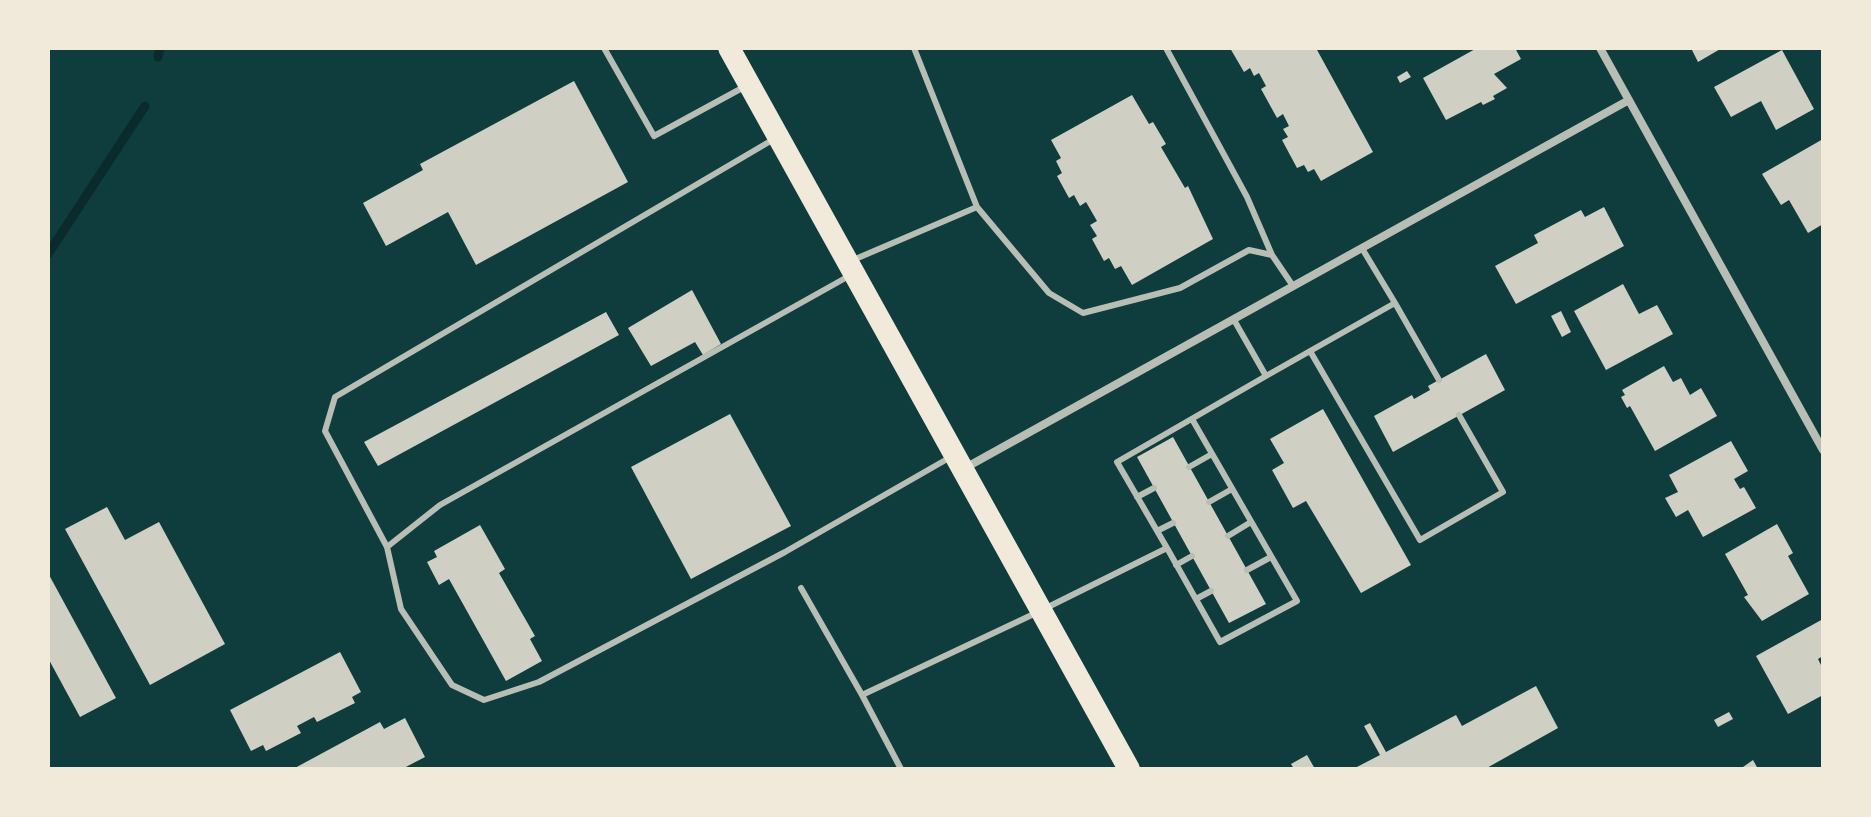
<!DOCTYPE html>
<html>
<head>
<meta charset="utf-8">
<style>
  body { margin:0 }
  #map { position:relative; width:1871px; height:817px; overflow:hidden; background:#0f3d3e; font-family:Overpass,sans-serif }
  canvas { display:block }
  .frame { position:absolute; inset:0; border:50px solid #f1e9da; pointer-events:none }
</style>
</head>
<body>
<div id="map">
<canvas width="1871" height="817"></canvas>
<div class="frame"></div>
</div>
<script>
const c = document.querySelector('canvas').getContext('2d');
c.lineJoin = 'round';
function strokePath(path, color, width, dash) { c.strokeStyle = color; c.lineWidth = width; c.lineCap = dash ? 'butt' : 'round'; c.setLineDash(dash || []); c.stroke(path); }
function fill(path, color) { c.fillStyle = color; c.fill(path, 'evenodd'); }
strokePath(new Path2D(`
  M158 57 160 48
  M48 254 145 106`), '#0a2a2b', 9);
fill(new Path2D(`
  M1230 48H1316L1373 152 1321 181 1314 169 1308 172 1304 165 1297 168 1282 140 1288 137 1283 129 1289 126 1283 114 1277 118 1261 89 1266 86 1259 73 1254 76 1250 68 1244 72Z
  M1477 48H1515L1521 59 1494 74 1507 88 1493 96 1495 99 1483 105 1481 102 1446 120 1423 78Z
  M1691 48H1722L1698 62Z
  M1782 50 1814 109 1776 130 1761 101 1731 117 1714 87Z
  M1407 71 1411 77 1400 83 1397 77Z
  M574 81 628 182 476 265 448 212 386 246 363 203 423 170 420 164Z
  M1132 95 1149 124 1153 122 1166 144 1161 147 1185 188 1188 186 1213 239 1132 285 1121 266 1115 269 1109 258 1104 261 1092 239 1097 236 1090 225 1097 221 1086 202 1080 206 1074 195 1069 198 1057 176 1062 173 1056 161 1061 158 1051 140Z
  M1823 139V224L1808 233 1789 200 1781 205 1762 174Z
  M1604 207 1624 246 1516 304 1495 266 1538 243 1534 235 1581 210 1585 217Z
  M1623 284 1639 314 1657 305 1673 334 1606 370 1574 311Z
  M692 290 721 344 703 355 695 342 651 366 628 328Z
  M1561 311 1571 332 1562 337 1551 316Z
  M606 312 619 335 378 466 364 442Z
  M1486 354 1505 390 1393 452 1374 416 1412 395 1414 399 1430 390 1428 386Z
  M1664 366 1673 382 1681 378 1690 395 1701 388 1717 416 1655 451 1630 406 1627 408 1621 397 1625 395 1622 390Z
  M1323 409 1411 565 1361 593 1306 501 1293 508 1272 470 1284 463 1270 439Z
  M730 414 791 526 691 579 631 467Z
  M1173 437 1266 604 1229 623 1137 457Z
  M1731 441 1748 471 1734 479 1740 489 1744 487 1756 508 1703 537 1688 510 1676 517 1665 498 1678 492 1669 475Z
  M107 507 125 540 159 522 225 644 150 685 65 529Z
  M1777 524 1793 553 1788 556 1809 594 1762 621 1744 597 1748 595 1725 554Z
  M480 525 505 569 499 573 535 636 530 639 542 661 506 681 449 579 439 585 427 562 437 557 434 551Z
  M48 573 116 698 80 717 48 658Z
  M1823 619V656L1818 659 1823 669V695L1788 714 1756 656Z
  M340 652 361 692 352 697 355 703 317 722 314 717 297 726 301 733 266 751 263 745 251 751 230 710Z
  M1536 686 1558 728 1485 769H1353L1380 755 1364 726 1370 723 1386 752 1456 715 1462 726Z
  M1729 712 1733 719 1718 727 1714 720Z
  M405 718 425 757 402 769H293L380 722 384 729Z
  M1307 755 1315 769H1294L1291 764Z
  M1753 760 1758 769H1745L1743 767Z`), '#cfcfc3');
strokePath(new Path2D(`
  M604 48 654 136 744 87
  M914 48 977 207
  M1166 48 1247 197 1272 255
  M853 260 977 207 1049 293 1083 313 1180 288 1249 250 1272 255 1293 286
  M849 276 440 505 387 547 401 609 452 685 484 700 539 682 785 552 949 458
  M1395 303 1439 380
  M1310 351 1420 540 1503 492 1459 415
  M1266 376 1395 303 1363 250
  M1189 467 1212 454
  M1137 497 1154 488
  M1209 502 1232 489
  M1157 531 1173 523
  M1228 536 1251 522
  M387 547 325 431 335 397 774 139
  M1167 548 1220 642 1297 601 1192 419
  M1176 565 1192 556
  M1247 570 1271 557
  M801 588 862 695 1036 613
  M1196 599 1211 591
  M1046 608 1167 548 1117 462 1266 376 1234 320
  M862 695 901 769`), '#b8beb3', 6);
strokePath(new Path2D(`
  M1600 48 1823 450
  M965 468 1629 100`), '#b8beb3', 8);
strokePath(new Path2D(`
  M729 48 1129 769`), '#f1e9da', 22);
</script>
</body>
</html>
